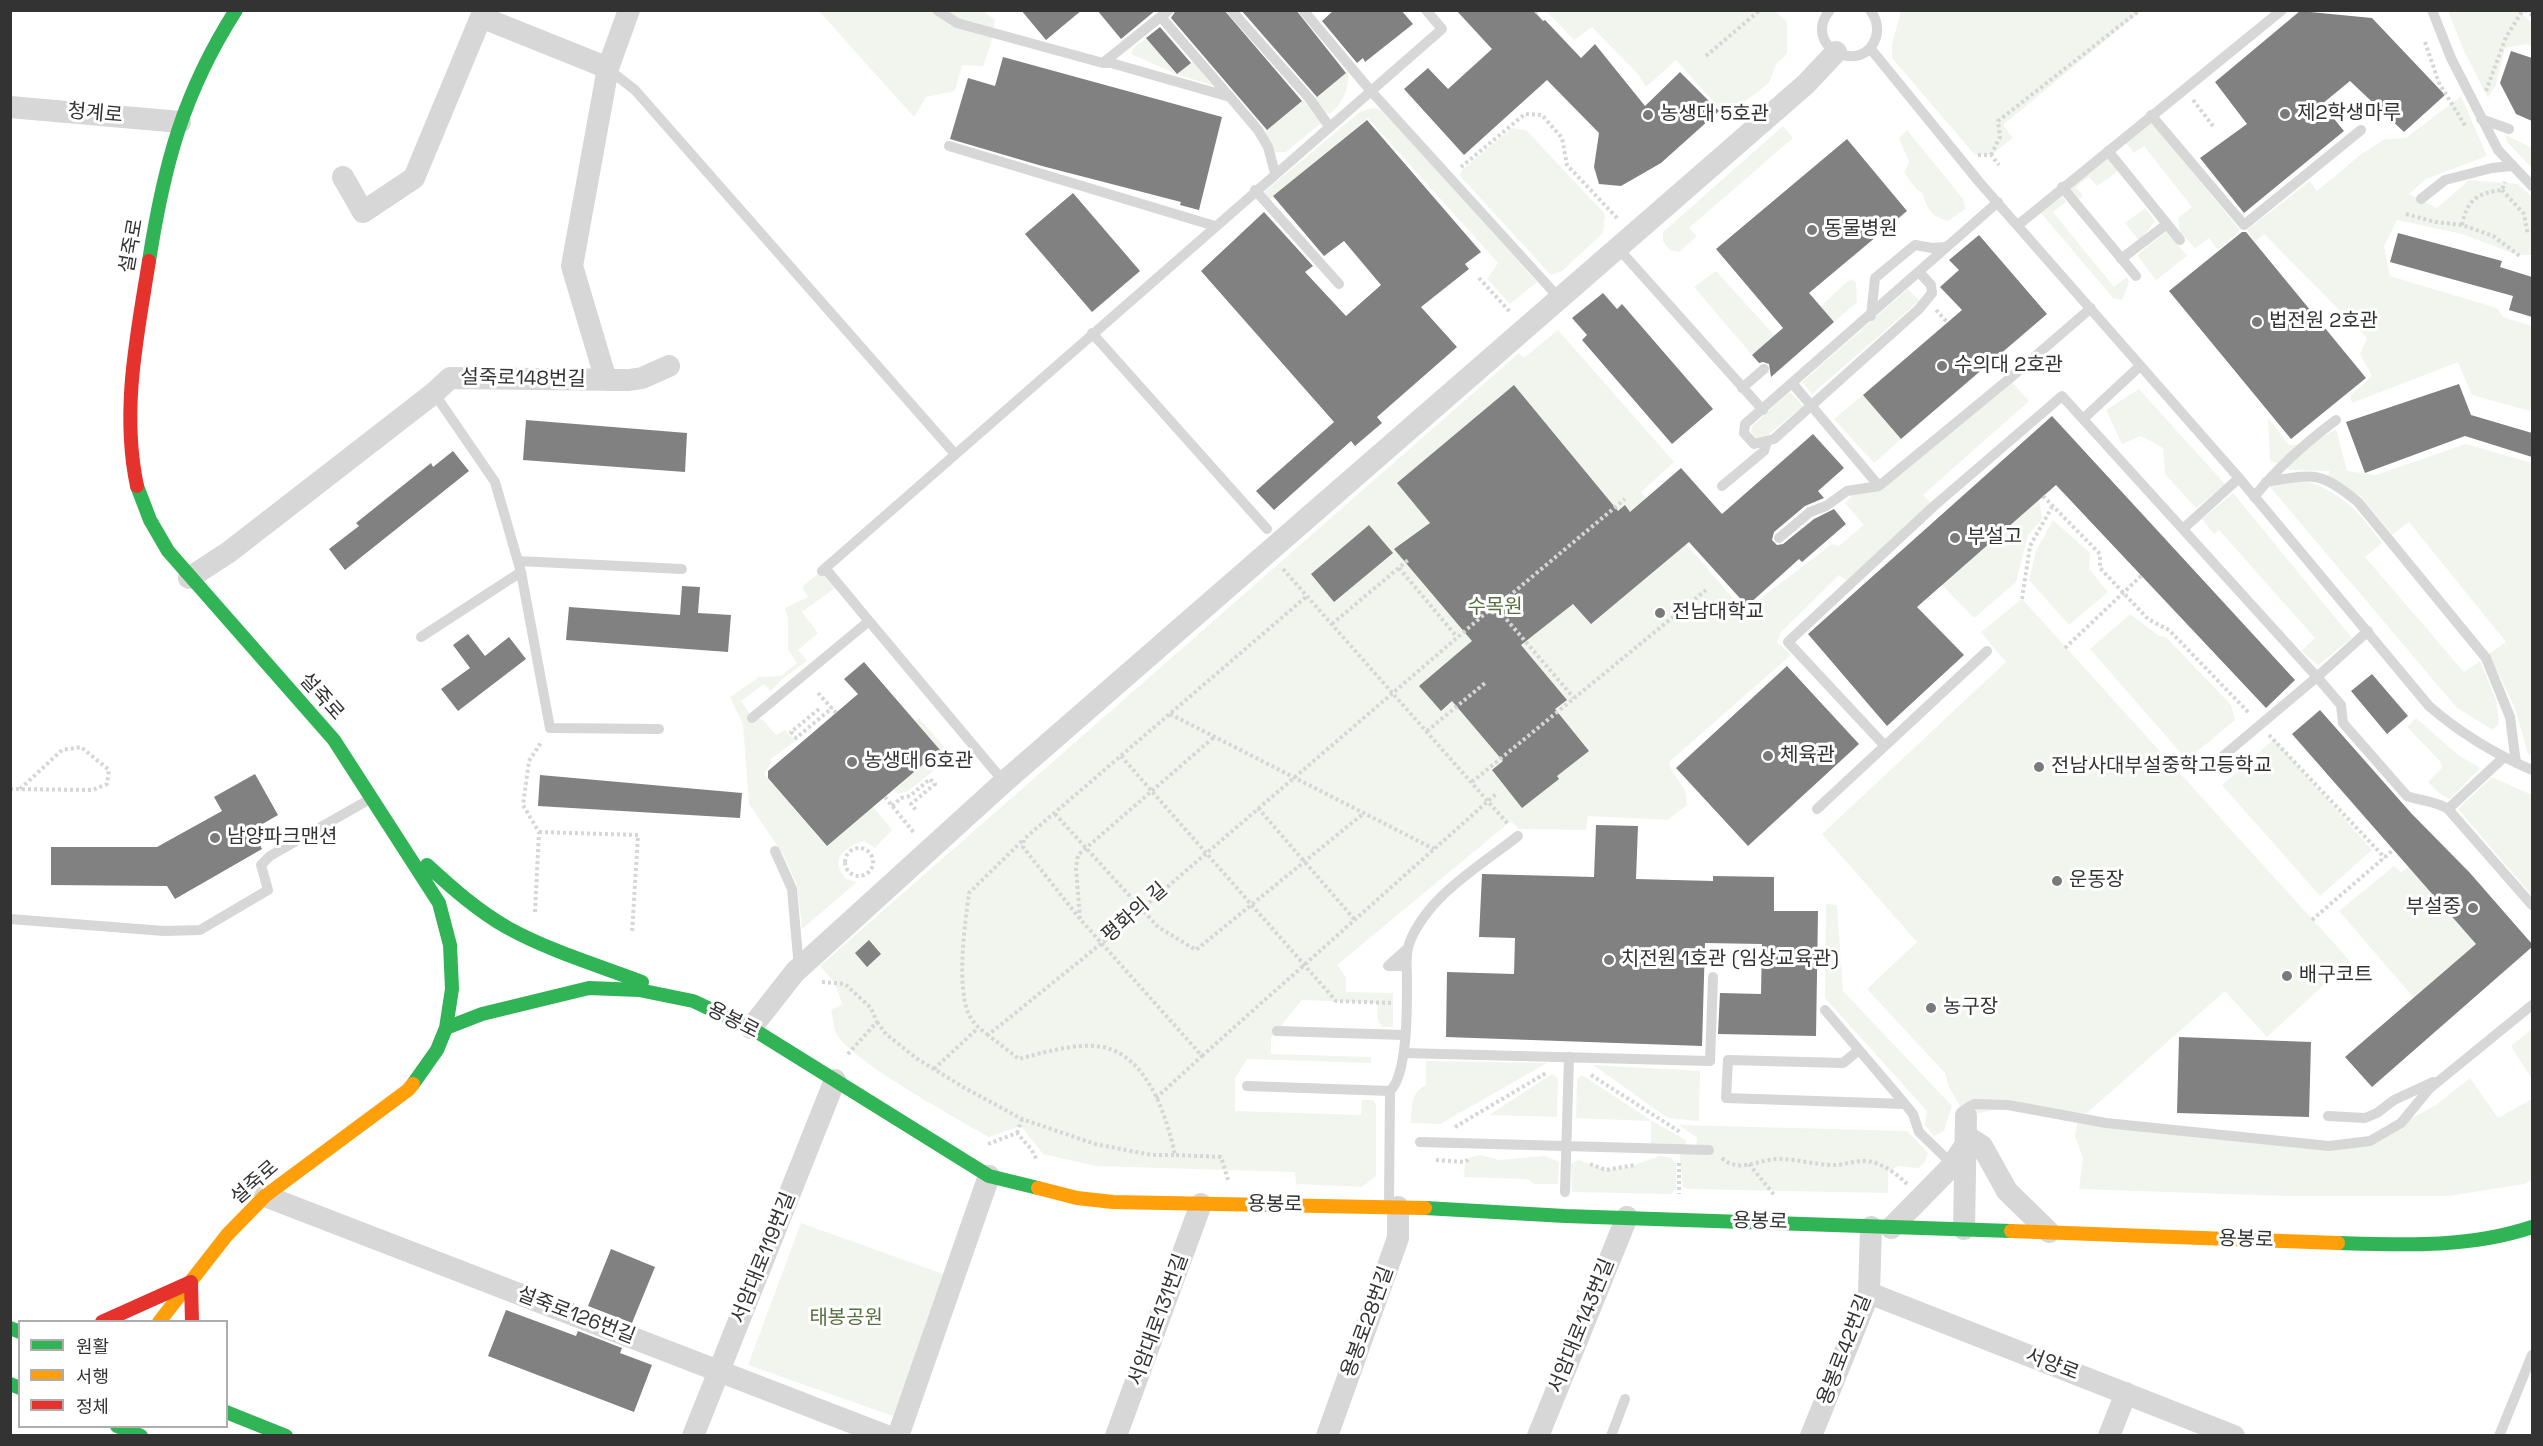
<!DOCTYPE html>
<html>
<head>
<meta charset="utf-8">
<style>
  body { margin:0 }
  #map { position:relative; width:2543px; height:1446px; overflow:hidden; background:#fff; font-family:"Space Grotesk","Noto Sans KR",sans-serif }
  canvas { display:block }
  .frame { position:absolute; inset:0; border:12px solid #333; pointer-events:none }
  .legend { position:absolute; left:18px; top:1320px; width:210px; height:108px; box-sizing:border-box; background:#fff; border:2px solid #adadad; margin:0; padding:8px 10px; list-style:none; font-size:18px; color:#333 }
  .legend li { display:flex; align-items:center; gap:12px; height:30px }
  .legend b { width:30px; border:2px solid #adadad }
</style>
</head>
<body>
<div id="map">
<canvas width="2543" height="1446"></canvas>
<div class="frame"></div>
<ul class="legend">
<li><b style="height:8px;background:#30b455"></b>원활</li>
<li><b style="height:8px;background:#ff9f0a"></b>서행</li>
<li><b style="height:8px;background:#e5322d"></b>정체</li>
</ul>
</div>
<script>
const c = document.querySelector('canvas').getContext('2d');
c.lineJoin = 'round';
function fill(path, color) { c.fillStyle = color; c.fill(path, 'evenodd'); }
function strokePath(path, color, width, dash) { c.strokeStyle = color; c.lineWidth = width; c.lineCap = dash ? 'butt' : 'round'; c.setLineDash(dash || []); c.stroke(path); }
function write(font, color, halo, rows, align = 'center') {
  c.font = font + ' "Space Grotesk","Noto Sans KR",sans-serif'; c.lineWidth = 6; c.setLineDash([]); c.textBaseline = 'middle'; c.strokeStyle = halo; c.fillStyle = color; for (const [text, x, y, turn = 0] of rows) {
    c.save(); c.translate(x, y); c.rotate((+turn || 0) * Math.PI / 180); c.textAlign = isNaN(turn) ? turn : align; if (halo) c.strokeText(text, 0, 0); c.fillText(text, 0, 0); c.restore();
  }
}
fill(new Path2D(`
  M819 11H983L995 20 991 44 983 66 962 65 955 91 926 97 914 117Z
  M1546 11H1775L1787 22V54L1776 64 1769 83 1726 116 1676 60 1646 87 1638 74 1592 27 1574 40Z
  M1901 11V10L2141 11 2003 125 2013 138 1991 155H1975L1892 58V44Z
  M2448 11H2519L2532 23V47L2527 44 2505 48 2496 85 2488 98 2463 49Z
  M1147 38 1176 74 1193 61 1214 86 1176 74 1131 54 1134 47Z
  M1348 71C1349 90 1344 101 1330 114L1325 112 1314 99Z
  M2461 96 2487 156 2426 179 2409 194 2437 208 2469 180 2518 184 2532 197V255H2517L2462 234 2397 220 2384 246 2390 276 2497 308 2503 317 2532 326V395L2530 411 2472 395 2458 362 2352 403 2350 396 2372 376 2360 354 2367 338 2264 234 2255 242 2247 230 2310 181 2317 191 2360 155 2385 139 2406 138Z
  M1303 100 1321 123 1286 152H1275L1265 134 1267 130Z
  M1373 108 1382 110 1537 282 1510 304 1487 279 1498 263 1368 118 1269 200 1263 193 1361 111Z
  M2151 122 2240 230 2218 250 2209 238 2195 248 2180 232 2178 218 2192 207 2144 146 2134 153 2126 143Z
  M1783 126 1793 138 1689 228 1697 236 1679 252 1670 250 1663 241V232Z
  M1512 128 1526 130 1605 214 1603 233 1562 271 1551 275 1460 176 1462 170Z
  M1907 130 1964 200 1965 209 1948 221C1931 217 1927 208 1922 192L1917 190 1904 173 1909 162 1899 138Z
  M2506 135 2532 148V168L2507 142Z
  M2107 154 2117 167V172L2097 186 2089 177 2076 187 2083 196 2076 201 2066 187Z
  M2058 196H2062L2066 202 2053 212 2114 287 2127 277 2129 282 2122 300 2113 298 2041 213 2042 209Z
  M2145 208 2155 221 2140 240 2136 237 2125 223Z
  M2167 231 2187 256 2156 280 2137 255Z
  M1716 271 1775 336 1752 355 1694 287Z
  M1853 280 1856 283 1857 302 1834 322 1820 307 1848 281Z
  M1908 289 1919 301 1812 394 1802 382Z
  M1558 330 1674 462 1641 492 1744 611 1832 544 1839 546 1864 525 1845 503 1859 489 1879 486 2009 379 2029 401 1923 495 1934 506 1851 583 1839 575 1781 632 1777 642 1791 655 1669 762 1671 769 1685 790 1687 805 1668 820 1588 816 1586 830 1519 829 1511 821 1337 965 1346 977V992L1393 993V1027H1382L1378 1021 1377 1003 1302 1000 1271 1038V1054L1371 1057V1063L1247 1059 1235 1078V1111L1361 1115 1362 1100H1373L1376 1105V1176L1362 1187 1296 1184 1295 1172 1096 1166 1043 1154 1021 1126 989 1137C958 1119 849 1060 836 1033 833 1026 833 1017 831 1010L842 1004 835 983 820 966 1519 353 1524 358Z
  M2139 389 2225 484 2196 508 2165 474 2163 448 2141 436 2122 444 2106 410Z
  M1790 392 1803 406 1768 435 1757 439 1751 432 1752 426Z
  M1863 395 1901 439 1874 463 1834 419Z
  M2268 418 2289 445 2310 444 2336 429 2347 471 2376 475 2466 444 2532 463V756L2528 754 2515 708 2489 654 2506 642 2409 522 2392 535 2361 496 2324 483 2330 471 2290 470 2270 460Z
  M2304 480C2343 494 2358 510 2382 543L2365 557 2464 672 2480 661 2496 700 2499 723 2493 730 2457 708 2270 487Z
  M2233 493 2352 638 2318 665 2301 651 2315 638 2219 530 2214 534 2202 519Z
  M2039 500 2042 519 2028 535 2016 582 1974 618 1942 585Z
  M2053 520 2090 553 2089 569 2108 592 2069 625 2029 580 2036 551Z
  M825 568 839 585 802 612 818 633 798 650 807 661 782 679 771 691 764 684 741 701 752 717 763 720 776 735 785 730 795 741 771 759V763L764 774 826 846 873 807 892 830 875 848 864 841C844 847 829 859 846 879L857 882 802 929 797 885 783 854 749 804 743 724 730 697 759 677 781 676 797 663 788 649V619L785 608 808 597 802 587Z
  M2022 599 2350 961 2267 1037 2225 991 2087 1113 1997 1109 1966 1116 1949 1087 1945 1073 1867 989 1917 942 1822 834 2006 662 1981 632Z
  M2130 614 2159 636 2166 637 2231 705 2235 720 2187 760 2090 649Z
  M919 718 952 756 908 791 898 794 894 790 940 750 915 721Z
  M2416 718 2458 755 2480 768 2450 799 2440 794 2428 782 2442 768 2440 761 2407 727Z
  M2274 739 2372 850 2320 896 2222 785Z
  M2492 777 2532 795V896L2458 809Z
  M2394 866 2401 872 2409 867 2476 944 2414 998 2339 911Z
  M1826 904 1837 905 1843 991 1952 1106 1944 1131 1934 1136 1925 1125 1927 1111 1825 998Z
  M2532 1029V1079L2511 1046Z
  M1426 1061H1427L1547 1063 1440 1124 1411 1123C1412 1106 1410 1093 1426 1085Z
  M1593 1065 1700 1071 1699 1121 1668 1118Z
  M1552 1074 1558 1078 1557 1117 1489 1115Z
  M1582 1075 1652 1121 1686 1140V1147L1651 1146V1121L1576 1118 1577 1079Z
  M2470 1078 2498 1118 2532 1099V1180L2524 1184 2448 1196H2288L2079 1189 2083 1158 2075 1136 2078 1118 2329 1146 2370 1141 2436 1105Z
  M1679 1125 1907 1131 1928 1153 1925 1162 1919 1168 1898 1166 1888 1172V1193L1688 1189 1683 1187 1680 1157 1681 1153 1696 1154 1697 1138Z
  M1480 1155 1499 1160 1545 1156 1559 1162 1558 1184H1534L1528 1179 1464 1177 1465 1162 1471 1157Z
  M1660 1156 1671 1158 1676 1163V1189L1671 1194 1572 1192 1571 1164 1578 1160 1606 1170 1626 1168Z
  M801 1223 943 1274 893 1416 748 1365Z`), '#f1f5ed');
fill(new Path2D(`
  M1021 10H1082L1046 40Z
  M1097 10H1156L1121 39Z
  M1176 10H1224L1302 101 1267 130 1171 18Z
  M1241 10H1296L1346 73 1317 97Z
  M1334 10H1401L1413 24 1365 62 1363 58 1357 63 1322 21Z
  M1456 10H1533L1543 21 1545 20 1581 58 1595 44 1645 106 1680 72 1719 111 1661 163 1621 186 1599 184 1594 167 1599 133 1547 80 1464 155 1404 89 1428 68 1448 89 1492 49Z
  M2300 11 2372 18 2445 95 2404 132 2350 81 2322 104 2344 131 2244 213 2200 158 2247 124 2215 82Z
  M1160 27 1191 63 1177 74 1146 38Z
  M2511 51 2532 58V121L2516 114 2500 83Z
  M1003 57 1222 117 1199 210 1180 205 1181 202 1042 166 950 139 968 78 995 86Z
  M1367 120 1481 252 1465 264 1469 269 1421 307 1457 347 1377 417 1382 423 1355 446 1351 441 1274 510 1256 491 1334 422 1201 271 1264 212 1313 266 1305 272 1346 316 1381 285 1344 241 1324 256 1273 196Z
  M1847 139 1907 211 1809 293 1834 322 1771 377 1769 364 1763 362 1759 363 1752 355 1783 328 1716 249Z
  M1073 193 1140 271 1092 312 1025 234Z
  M2242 232H2246L2366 378 2291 439 2169 291Z
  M2398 233 2502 261 2500 267 2532 277V317L2509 310 2513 296 2390 262Z
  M1979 235 2047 314 1901 439 1863 395 1962 310 1940 287 1959 270 1949 260Z
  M1603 293 1617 309 1622 304 1713 409 1672 444 1582 340 1587 335 1572 318Z
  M2459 384 2471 415 2532 433V457L2465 436 2365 473 2346 422Z
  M1514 385 1618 511 1625 505 1630 512 1681 468 1722 514 1813 434 1844 468 1818 491 1824 498 1805 506 1774 532 1772 540 1777 545 1783 544 1814 519 1834 509 1846 524 1802 562 1799 559 1747 606 1689 542 1591 624 1573 604 1521 645 1567 700 1555 709 1589 751 1557 776 1559 779 1522 808 1492 770 1503 761 1452 701 1441 711 1419 686 1472 641 1394 549 1430 523 1397 483Z
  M2052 416 2295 680 2266 708 2056 485 1917 607 1964 655 1887 726 1808 634Z
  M526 420 687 433 685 472 523 460Z
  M453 451 469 471 345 570 329 549 359 526 356 523 431 463 433 467Z
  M1369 525 1393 553 1334 602 1311 574Z
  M682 586 700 587 698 613 731 615 728 652 566 640 569 607 680 615Z
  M468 634 485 656 509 637 526 659 458 711 441 689 470 668 453 645Z
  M864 662 940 750 827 846 768 778V771L858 694 844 679Z
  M1787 666 1859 744 1748 846 1676 768Z
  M2372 674 2408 716 2387 734 2351 691Z
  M2320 710 2411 813 2470 873 2532 944V947L2372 1087 2345 1057 2476 944 2292 734Z
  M255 774 278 815 252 830 262 849 175 899 167 886 51 885V847H157L222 811 214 797Z
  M540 775 742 793 740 818 538 806Z
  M1596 825 1638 826 1636 879 1713 881V876L1774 877V911H1818L1816 1036 1718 1034 1720 993 1761 994 1762 944 1705 943 1702 1046 1446 1037 1447 972 1514 974 1515 938 1479 937 1482 874 1594 877Z
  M869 940 881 954 867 967 855 953Z
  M2179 1037 2311 1042 2309 1117 2177 1113Z
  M611 1249 655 1267 632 1323 588 1306Z
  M506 1310 576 1336 578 1331 622 1348 620 1353 652 1365 634 1412 488 1356Z`), '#818181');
strokePath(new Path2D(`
  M2525 10 2532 15
  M1535 13 1538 10
  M2425 42 2439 83 2466 127
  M1706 56 1760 10
  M2486 91 2506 37 2523 10
  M2193 100 2213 126
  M1978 155H1991L1999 165
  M1991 155 2000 137 1998 121 2140 10
  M1461 167 1525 114 1542 115 1562 138 1567 165 1618 219
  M2502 190 2524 214 2528 235
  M2406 214 2435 222 2462 225 2493 236 2520 256
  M2462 225C2467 200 2477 193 2502 190L2505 182
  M1479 278 1511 313
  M1936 310 1947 322
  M2043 496 2100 554V568L2148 619 2169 630 2250 714
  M1399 568 1457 637
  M1283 569 1508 824
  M2022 599 2030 546 2053 505
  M1490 612 1625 499
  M1332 624 1408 560
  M2065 648 2141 576
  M818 693 836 713
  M819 709 791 732 796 738 832 708
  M1170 714 1434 849
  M1427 731 1485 683
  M2269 735 2385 858
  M1121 756 1336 1001 1393 1003
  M1472 782 1706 590
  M10 789 93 790 107 784 109 770 81 747 62 750 20 789
  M885 797 915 834
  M892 806 901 798 910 796 930 779 935 784 911 804 916 810
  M1258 808 1355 920
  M1055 814 1158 927 1196 950 1364 813
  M539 832 638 835 632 933
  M845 862a14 14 0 1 1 28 0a14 14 0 1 1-28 0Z
  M535 912 539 832 523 805 529 761 542 741
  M1080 919 1023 847 1024 839 1307 596
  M2312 920 2393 850
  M822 982 845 984 871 1008 877 1022 847 1055
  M877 1022 886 1034 916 1058 963 1087 1022 1119 1095 1144 1152 1155H1175
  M988 1035C981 1030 974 1024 969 1015 956 986 965 924 969 893L1023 840
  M1202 1056 1497 793
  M934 1069 978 1028
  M1591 1075 1680 1132
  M1156 1098 1202 1056 1080 919 1076 868 1078 855 1214 737
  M1455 1127 1546 1073
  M1017 1133 1022 1119
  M988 1144 1017 1133 1031 1149 1037 1160
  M1722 1158C1739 1174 1758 1159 1779 1159 1797 1159 1816 1165 1834 1165 1845 1165 1856 1160 1867 1161 1882 1163 1897 1174 1907 1184
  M1436 1160 1465 1162 1469 1159
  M1679 1163V1194
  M1590 1164 1606 1170 1635 1165
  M1749 1164 1775 1196
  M1228 1180 1221 1157 1175 1155C1167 1118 1150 1063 1110 1049 1086 1040 1044 1052 1019 1059L988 1035 1102 943 1487 612 1501 613 1574 698`), '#d6d6d6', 4, [3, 3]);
strokePath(new Path2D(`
  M937 10 957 23 1103 63H1111L1230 97 1258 130 1268 147 1275 173
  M1231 10 1309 98 1329 126
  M1303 10 1370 90 1560 299
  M1830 10C1800 46 1863 78 1876 37 1879 27 1876 18 1870 10
  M2432 10 2451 58 2498 150 2532 186
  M1161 17 1229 96
  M1870 48 1980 183 2239 478 2429 706C2460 733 2495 754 2532 770
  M1103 63 1169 10
  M608 69 635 90 955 454
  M2151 115 2244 225 2361 130
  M2481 119 2509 129
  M949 146 1215 226
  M2108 151 2180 240
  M2062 187 2136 276
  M1255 190 1339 284
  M2421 199 2445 180 2492 168 2512 166
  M2018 225 2282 10
  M1618 248 1763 410
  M2121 259 2167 224
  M1919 272 1931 285 1932 293 1919 309 1774 439 1754 444 1744 433 1745 424 1998 202
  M1871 316 1875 278 1915 245 1932 248 1945 247
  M1092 333 1267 529
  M1793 384 1879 486 2009 379 2091 308
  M1742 388 1764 369
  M434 393 495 482 521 572 550 728 659 729
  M2083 419 2140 366
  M2266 482C2314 474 2319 470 2358 502L2486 658 2510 717 2516 763
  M1722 486 1764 451 1767 441
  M2254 497C2279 466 2305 443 2336 420
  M2184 528 2239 478
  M1779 538 1810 512 1826 506 1847 491 1879 486
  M518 561 682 569
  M825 568 869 621
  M822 571 1442 29 1426 10
  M421 637 521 572
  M752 718 869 621 1004 782
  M1885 746 1788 642 1934 506 2062 396 2317 677 2368 631
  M2223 756 2317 677 2341 705 2343 723 2407 796C2421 801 2435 801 2448 809L2532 905
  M1817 809 1987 651
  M2448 809 2503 758
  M775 851 792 889 799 968
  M10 919 164 931 200 930 268 890 261 865 270 856 370 799
  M1406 966H1388L1408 948
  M1825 1010 1905 1104
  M1277 1031 1404 1035
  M1859 1050 1843 1063 1728 1060 1726 1098 1905 1104 1913 1114 1919 1132 1952 1164
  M1404 1053 1710 1061 1713 977
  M1247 1086 1390 1091
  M1966 1116 1967 1108 1974 1104 2008 1105 2106 1123 2329 1146 2370 1141 2401 1123 2429 1089 2532 1005
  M2328 1116 2365 1118 2377 1113 2394 1100 2433 1082
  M1420 1142 1709 1150
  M1565 1192 1569 1057
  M1389 1204 1390 1091C1408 1074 1407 1006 1407 980 1407 969 1405 955 1409 944 1427 896 1480 866 1518 836
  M1611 1436 1625 1399
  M2499 1436 2532 1355`), '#d7d7d7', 10);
strokePath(new Path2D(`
  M10 107 180 122
  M343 177 363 212 414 178 481 17 608 68
  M606 380 572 266 608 68 629 10
  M189 578 229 552 434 393 450 378 629 380 642 378 669 366
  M751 1028 795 972 1004 782 1806 84 1836 52
  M1966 1136 1982 1146 2007 1191 2049 1232
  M265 1196 887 1436
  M1891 1228 1950 1168 1966 1144
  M1964 1229 1966 1116
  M1869 1293 2234 1436
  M693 1436 835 1080
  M898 1436 989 1176
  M1116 1436 1201 1204
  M1327 1436 1398 1238V1207
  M1538 1436 1627 1217
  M1811 1436 1869 1293 1871 1227
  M2109 1436 2126 1393`), '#d7d7d7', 22);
strokePath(new Path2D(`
  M149 261C164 165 183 93 236 10
  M137 486 150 520 168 551 334 740 439 903 450 945 452 989 446 1028 437 1050 413 1084
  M427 865C452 888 478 911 508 928 550 951 597 965 642 982
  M446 1028 482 1014 589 988 639 990 693 1001 751 1028 989 1176 1038 1188
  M1425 1208 1565 1216 2011 1231
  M2338 1243C2403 1245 2470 1248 2532 1227
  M10 1328 20 1332
  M10 1384 20 1388
  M226 1412 286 1436
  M117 1426 141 1436`), '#30b455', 14);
strokePath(new Path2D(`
  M1038 1188 1077 1198 1113 1202 1425 1208
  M2011 1231 2338 1243
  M159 1322 227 1235 265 1196 408 1090 413 1084`), '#ff9f0a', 14);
strokePath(new Path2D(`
  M137 486C121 411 137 336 149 261
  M102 1322 191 1282 192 1322`), '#e5322d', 14);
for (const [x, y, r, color] of [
  [2285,114,6,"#7a7a7a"],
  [1648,115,6,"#7a7a7a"],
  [1812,230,6,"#7a7a7a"],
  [2257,322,6,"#7a7a7a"],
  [1942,366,6,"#7a7a7a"],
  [1955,538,6,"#7a7a7a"],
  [1660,613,6,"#7a7a7a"],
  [1768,756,6,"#7a7a7a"],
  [852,762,6,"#7a7a7a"],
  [2039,767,6,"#7a7a7a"],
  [215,838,6,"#7a7a7a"],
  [2057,881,6,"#7a7a7a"],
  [2473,908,6,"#7a7a7a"],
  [1609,960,6,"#7a7a7a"],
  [2287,976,6,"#7a7a7a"],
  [1931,1008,6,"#7a7a7a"]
]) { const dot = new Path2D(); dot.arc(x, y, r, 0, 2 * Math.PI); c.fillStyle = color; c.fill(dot); strokePath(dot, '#fff', 2); }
write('20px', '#333', '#fff', [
  ["청계로",95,114,5],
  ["설죽로",132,246,-80],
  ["설죽로148번길",523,379,1],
  ["설죽로",321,697,48],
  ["평화의 길",1135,913,-41],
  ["용봉로",733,1021,27],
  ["설죽로",255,1183,-41],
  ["용봉로",1275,1205,1],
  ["용봉로",1760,1222,2],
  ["용봉로",2246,1240,2],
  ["서암대로119번길",764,1258,-68],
  ["설죽로126번길",576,1316,21],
  ["서암대로131번길",1159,1320,-70],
  ["용봉로28번길",1368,1322,-70],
  ["서암대로143번길",1582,1326,-68],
  ["용봉로42번길",1845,1350,-69],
  ["서양로",2052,1365,21]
]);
write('20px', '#333', '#fff', [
  ["제2학생마루",2297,114],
  ["농생대 5호관",1660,115],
  ["동물병원",1824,230],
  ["법전원 2호관",2269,322],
  ["수의대 2호관",1954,366],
  ["부설고",1967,538],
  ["전남대학교",1672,613],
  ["체육관",1780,756],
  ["농생대 6호관",864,762],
  ["전남사대부설중학고등학교",2051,767],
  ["남양파크맨션",227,838],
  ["운동장",2069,881],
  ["부설중",2461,908,"right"],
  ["치전원 1호관 (임상교육관)",1621,960],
  ["배구코트",2299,976],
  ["농구장",1943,1008]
], 'left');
write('20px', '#56703f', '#fff', [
  ["수목원",1495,608],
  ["태봉공원",846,1319]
]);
</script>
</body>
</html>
